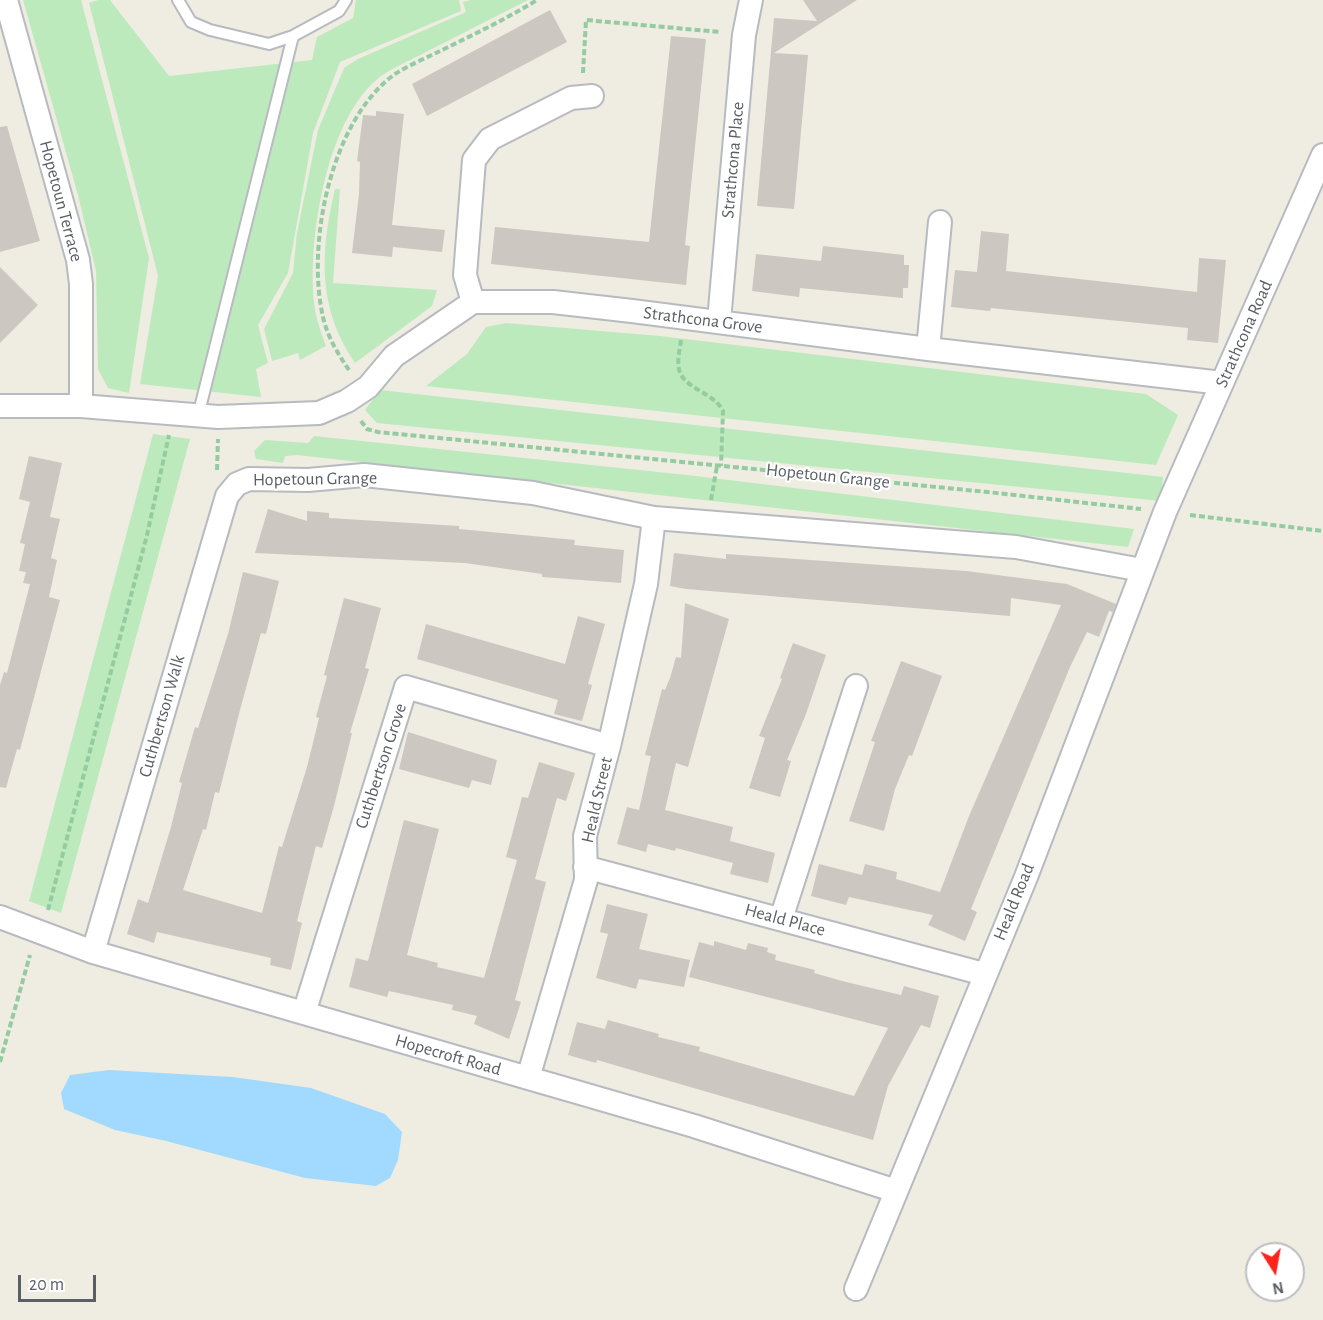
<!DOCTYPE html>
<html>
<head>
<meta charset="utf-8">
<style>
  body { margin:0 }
  #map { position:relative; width:1323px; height:1320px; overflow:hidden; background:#efece2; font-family:"Alegreya Sans",sans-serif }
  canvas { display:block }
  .north { position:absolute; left:1245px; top:1242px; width:60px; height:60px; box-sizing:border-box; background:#fff; border:2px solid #bdbfc1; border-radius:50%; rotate:169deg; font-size:16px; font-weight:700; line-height:24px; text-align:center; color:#5a5f65 }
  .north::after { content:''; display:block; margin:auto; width:21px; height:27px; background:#fc231b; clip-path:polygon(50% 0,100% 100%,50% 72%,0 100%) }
  .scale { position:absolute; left:18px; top:1275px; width:78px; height:27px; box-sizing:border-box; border:3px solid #5a5f65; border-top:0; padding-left:8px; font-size:18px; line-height:21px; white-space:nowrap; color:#5a5f65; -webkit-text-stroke:4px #fff; paint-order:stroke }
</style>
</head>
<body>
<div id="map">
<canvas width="1323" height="1320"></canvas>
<div class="north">N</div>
<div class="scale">20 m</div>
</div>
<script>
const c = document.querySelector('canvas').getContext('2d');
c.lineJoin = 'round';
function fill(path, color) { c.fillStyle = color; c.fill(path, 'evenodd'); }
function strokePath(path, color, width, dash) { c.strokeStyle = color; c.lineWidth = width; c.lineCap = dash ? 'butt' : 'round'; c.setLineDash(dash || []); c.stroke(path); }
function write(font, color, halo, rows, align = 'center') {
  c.font = font + ' "Alegreya Sans",sans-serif'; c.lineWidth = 4.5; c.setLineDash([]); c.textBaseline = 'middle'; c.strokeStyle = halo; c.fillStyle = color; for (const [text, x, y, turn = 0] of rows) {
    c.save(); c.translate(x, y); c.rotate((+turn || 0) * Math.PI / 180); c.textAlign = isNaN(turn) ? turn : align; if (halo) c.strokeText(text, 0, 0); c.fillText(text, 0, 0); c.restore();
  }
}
fill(new Path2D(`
  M23 0H81L149 258 129 393 108 388 98 369 96 271 78 195Z
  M98 0H110L169 76 312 60 317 37 353 18 356 0H459L461 11 340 62 313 133 288 273 258 325 268 363 256 369 261 397 140 384 158 276 89 3Z
  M471 0H528C494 17 460 35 426 52 406 63 384 70 368 88 325 135 308 240 314 302 315 317 321 332 326 346L300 360 298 353 272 361 264 329 293 273 297 233 318 130 344 68 358 59 466 12 463 2Z
  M335 189H340L333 283 437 290 432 306 355 363C317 307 320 253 335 189Z
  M506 323 660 336 1146 394 1178 415 1156 465 426 386 467 354 486 327Z
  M380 390 1163 477 1161 501 377 423 365 410Z
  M153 434 190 439 61 913 29 901Z
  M314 436 687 475 1134 529 1128 547 297 455 285 456 283 463 256 459 254 451 265 440 308 443Z`), '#bdeabc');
fill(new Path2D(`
  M109 1070 233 1077 311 1088 385 1114 402 1132 398 1160 390 1178 376 1186 305 1178 166 1141 115 1130 64 1109 61 1093 70 1075Z`), '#a2daff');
fill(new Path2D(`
  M803 0H857L774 53 808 55 794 209 757 206 774 18 817 21Z
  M550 10 567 42 427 116 412 84Z
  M671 36 706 39 685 245 690 246 686 285 491 264 495 227 649 242Z
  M376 111 404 114 392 225 445 230 442 252 393 247 392 257 352 253 359 194 360 162 357 161 363 115 376 116Z
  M7 126 40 241 0 252V127Z
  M981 231 1009 234 1006 271 1197 292 1199 258 1226 260 1218 343 1187 340 1188 328 991 308 990 311 951 307 955 270 977 272Z
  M823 246 904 255V265H909L908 288H903V298L800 288 799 297 752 291 756 254 821 261Z
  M0 267 38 305 0 343Z
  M29 456 62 463 50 517 60 519 51 558 57 560 49 597 60 600 20 750 17 749 6 788 0 787V685L4 672 7 673 30 584 23 583 26 572 19 571 25 544 20 543 30 502 19 499Z
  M268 509 307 521V511L329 513V518L459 526V529L575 540 574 545 624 550 621 583 542 577V574L465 563 255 553Z
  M674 553 726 559V554L966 571 1067 584 1116 604 1113 612 1109 611 1099 637 1087 632 1070 667 971 909 977 912 965 941 928 925 933 915 849 897 846 905 811 896 819 864 862 875 865 864 897 872 896 879 940 892 969 816 1061 605 1011 598 1010 616 686 589 670 586Z
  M243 572 279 581 266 634 261 633 240 710 219 793 215 792 206 830 203 829 183 890 262 913 279 846 282 847 307 767 319 718 316 717 327 676 324 675 344 598 381 608 365 668 369 669 350 733H352L334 806 322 848 316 846 297 921 302 923 291 970 270 965 271 958 157 932 154 943 127 934 138 899 148 903 171 827 182 783 179 782 195 727 198 728 228 634Z
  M685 603 729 619 688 767 676 763 665 810 733 827 730 841 775 853 768 883 730 874 733 863 676 848 675 851 648 844 646 852 617 844 627 807 639 810 651 756 645 755 662 689 665 690 670 678 676 657 681 658Z
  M578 616 605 624 588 684 592 685 582 721 554 714 558 700 417 659 426 624 565 664Z
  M793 643 826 655 806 714 787 760 791 761 780 797 749 788 765 738 759 736 782 679 780 678Z
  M901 661 942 676 912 756 909 755 895 789 884 831 849 821 875 742 871 741Z
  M408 732 497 760 491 785 472 780 469 788 399 769Z
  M539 762 575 773 566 801 557 798 535 879 546 882 515 1000 521 1002 509 1039 474 1024 477 1016 452 1010 453 1005 389 991 387 997 349 987 356 958 368 961 404 820 439 829 407 955 438 963 437 967 484 978 517 860 506 857 522 797 528 798Z
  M607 904 648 914 639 949 690 960 684 987 639 979 636 989 596 978 608 934 600 932Z
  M714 941 746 950 748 943 768 948 767 952 776 955 775 960 815 970 814 973 846 982 901 995 904 986 939 996 930 1028 921 1025 888 1086 873 1140 597 1060 596 1063 568 1055 577 1022 605 1029 608 1020 659 1034 658 1037 700 1047 699 1051 854 1096 888 1028 689 977 699 942 714 946Z`), '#ccc8c1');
const lane = new Path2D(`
  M178 0 191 22 210 30 269 44 293 36 339 11 346 0
  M198 416 293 36`);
const street = new Path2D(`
  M6 0 78 260 81 284V406
  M473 302 465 275 474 160 490 139 571 98 592 96
  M719 321 744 35 751 0
  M928 349 940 222
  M0 406H81L218 417 319 413 347 401 368 387 394 356 473 302H553L632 311 928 349 1222 383
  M585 867 984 974
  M0 917 93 952 694 1126 896 1191
  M781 919 856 686
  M93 952 227 496 237 484 249 479 308 480 364 475 533 493 654 518 1016 547 1142 570
  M304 1013 406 687 609 746
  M528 1078 586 880 585 836 609 746 646 584 654 518
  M856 1289 1026 877 1165 512 1323 155`);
strokePath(lane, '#b7bbc0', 14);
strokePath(street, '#b7bbc0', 26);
strokePath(new Path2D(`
  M583 73 586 20 720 32
  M681 340C680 348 677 360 679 369 682 388 715 393 723 411L721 466
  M349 370C338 354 327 336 323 317 306 243 331 120 395 74 409 65 426 58 440 51 473 35 506 19 537 0
  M361 421 367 429 378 432 987 492 1141 509
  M217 470 218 439
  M711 500 717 466
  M1190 515 1323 531
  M48 910 147 535 169 435
  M0 1062 30 955`), '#94cba1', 4, [6, 3]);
strokePath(lane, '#fff', 10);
strokePath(street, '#fff', 22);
write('18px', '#5a5f65', '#fff', [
  ["Strathcona Place",733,160,-85],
  ["Hopetoun Terrace",61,201,75],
  ["Strathcona Grove",703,320,7],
  ["Strathcona Road",1244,334,-66],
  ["Hopetoun Grange",828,476,6],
  ["Hopetoun Grange",315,479,-1],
  ["Cuthbertson Walk",162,716,-74],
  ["Cuthbertson Grove",381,766,-72],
  ["Heald Street",597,800,-77],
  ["Heald Road",1014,902,-68],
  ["Heald Place",785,920,15],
  ["Hopecroft Road",448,1055,16]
]);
</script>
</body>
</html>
